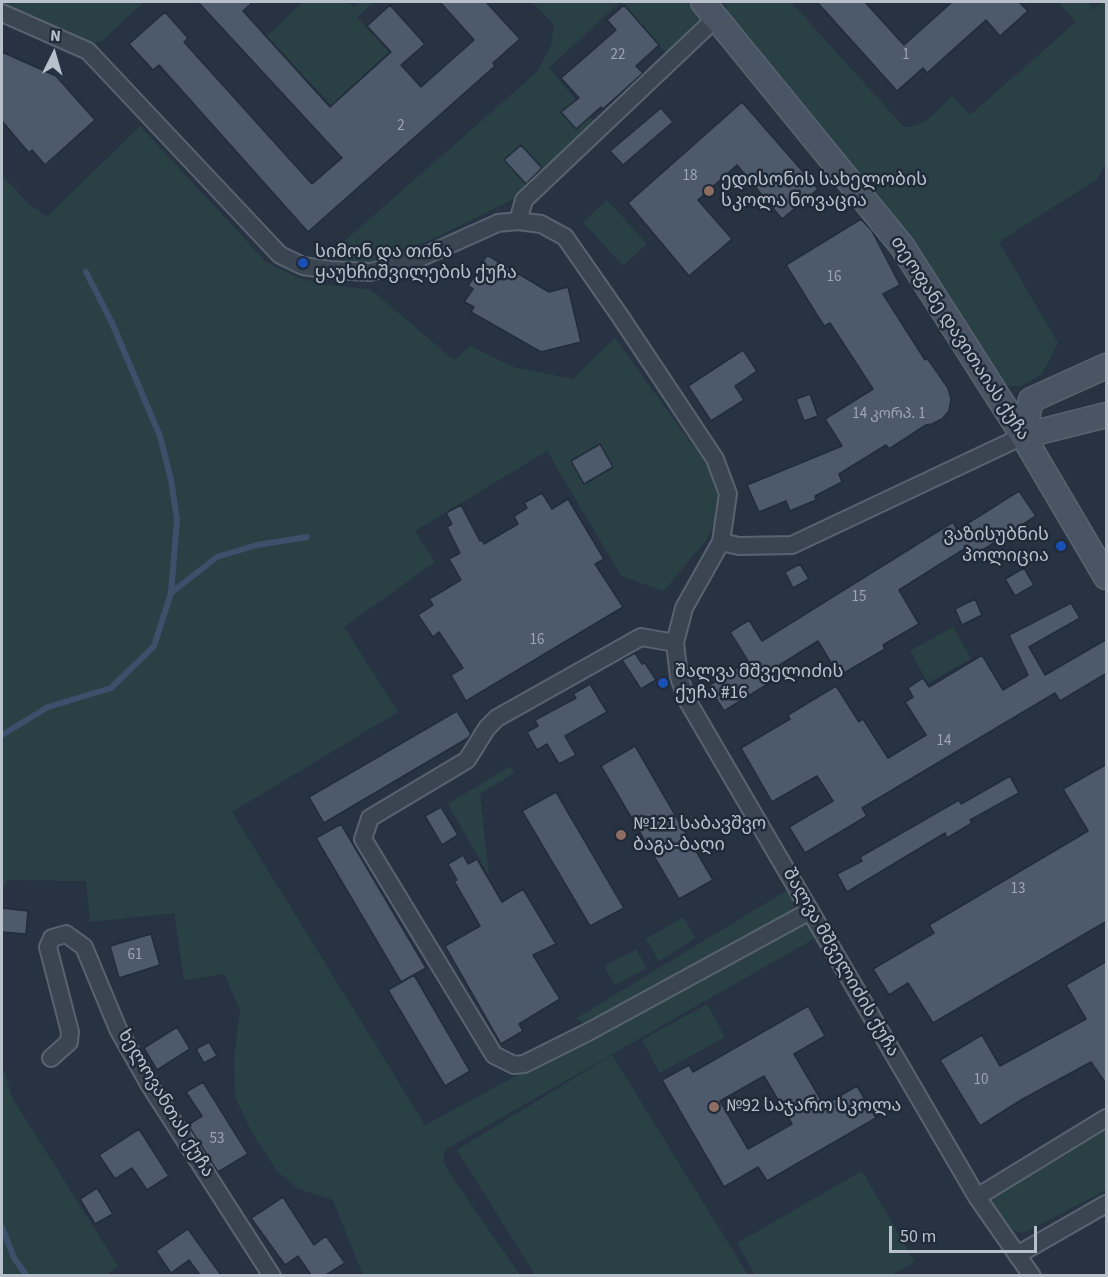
<!DOCTYPE html>
<html>
<head>
<meta charset="utf-8">
<style>
  body { margin:0 }
  #map { position:relative; width:1108px; height:1277px; overflow:hidden; background:#273343; font-family:"Source Sans 3",sans-serif }
  canvas { display:block }
  .frame { position:absolute; inset:0; border:3px solid #b8c0cc; pointer-events:none }
  .north { position:absolute; left:24px; top:24px; width:60px; height:60px; -webkit-text-stroke:4px #202a38; paint-order:stroke; rotate:5deg; font-size:16px; font-weight:700; line-height:24px; text-align:center; color:#b8c0cc }
  .north::after { content:''; display:block; margin:auto; width:21px; height:27px; background:#b8c0cc; clip-path:polygon(50% 0,100% 100%,50% 72%,0 100%) }
  .scale { position:absolute; left:889px; top:1226px; width:148px; height:27px; box-sizing:border-box; border:3px solid #b8c0cc; border-top:0; padding-left:8px; font-size:18px; line-height:21px; white-space:nowrap; color:#b8c0cc; -webkit-text-stroke:4px #202a38; paint-order:stroke }
</style>
</head>
<body>
<div id="map">
<canvas width="1108" height="1277"></canvas>
<div class="frame"></div>
<div class="north">N</div>
<div class="scale">50 m</div>
</div>
<script>
const c = document.querySelector('canvas').getContext('2d');
c.lineJoin = 'round';
function fill(path, color) { c.fillStyle = color; c.fill(path, 'evenodd'); }
function strokePath(path, color, width, dash) { c.strokeStyle = color; c.lineWidth = width; c.lineCap = dash ? 'butt' : 'round'; c.setLineDash(dash || []); c.stroke(path); }
function write(font, color, halo, rows, align = 'center') {
  c.font = font + ' "Source Sans 3","Noto Sans Georgian",sans-serif'; c.lineWidth = 5; c.setLineDash([]); c.textBaseline = 'middle'; c.strokeStyle = halo; c.fillStyle = color; for (const [text, x, y, turn = 0] of rows) {
    c.save(); c.translate(x, y); c.rotate((+turn || 0) * Math.PI / 180); c.textAlign = isNaN(turn) ? turn : align; if (halo) c.strokeText(text, 0, 0); c.fillText(text, 0, 0); c.restore();
  }
}
fill(new Path2D(`
  M2 2H10L12 4 15 2H144L103 40 86 45Z
  M303 2H348L354 7 360 2H374L357 17 389 52 331 105 267 36Z
  M532 2H687L704 21 669 56 620 2 549 68 597 125 530 191 435 238 390 256 374 261 352 265 341 256V244L536 73 551 45 554 25Z
  M724 2H791L903 126C923 130 938 109 952 96L970 115 1076 22 1058 2H1087L1094 9 1103 2H1106V164L1097 179 999 242 1058 343 1042 374 1021 386H1007L999 378 912 237 728 13Z
  M140 126 266 262 296 277 325 285 370 289 454 360 470 346 513 367 573 379 615 338 707 465 719 499 717 517 706 540 664 591 621 576 547 451 415 531 435 562 344 627 398 712 232 812 425 1125 805 920 815 938 445 1150 443 1160 450 1174 520 1275H363L333 1200 298 1189 277 1171 252 1133 235 1096 234 1059 240 1010 224 974 184 980 174 913 90 922 86 881 8 880 2 889V175L27 202 47 217Z
  M607 200 647 244 623 266 583 222Z
  M953 627 971 659 928 683 910 651Z
  M510 766 514 773 480 794 489 876 448 804Z
  M789 889 793 896 794 914 587 1024 575 1019Z
  M683 917 696 938 659 961 646 939Z
  M636 949 647 968 615 985 604 966Z
  M707 1004 725 1037 660 1073 642 1040Z
  M612 1055 748 1275H535L457 1150Z
  M2 1066 13 1099 118 1266 109 1273 110 1275H2Z
  M1106 1125V1190L1024 1233C1004 1229 1001 1219 992 1202L995 1193Z
  M862 1171 915 1262 891 1275H755L737 1243Z`), '#294044');
strokePath(new Path2D(`
  M171 593 217 557 257 545 307 537
  M2 735 48 707 111 688 154 646 171 593 177 520 171 480 160 436 112 323 86 272
  M2 1227 14 1258 27 1276`), '#3d506b', 6);
const building = new Path2D(`
  M198 2H253L243 11 330 107 391 52 367 26 390 5 425 44 401 65 421 87 474 40 440 2H486L520 39 493 63 495 66 308 232 159 65 153 70 129 44 165 12 188 38 184 42 312 184 342 158Z
  M817 2H865L904 45 952 2H1019L1028 11 1000 36 986 20 927 73 923 68 897 91Z
  M624 5 659 45 636 66 643 73 603 109 601 107 576 129 561 112 579 98 561 78 616 30 607 20Z
  M2 52 56 76 95 120 45 165 32 150 29 153 2 121Z
  M742 102 818 189 782 219 737 165 698 200 732 239 689 276 628 203Z
  M661 108 673 122 623 165 610 151Z
  M521 145 542 168 526 184 504 160Z
  M861 219 872 231 900 285 883 294 925 360 927 358 948 388 951 399 949 411 942 419 932 424 926 425 889 449 886 445 839 474 842 482 815 496 816 500 790 511 786 501 759 512 747 485 842 446 825 419 873 389 830 323 824 326 786 265Z
  M487 255 549 292 568 287 581 342 541 352 471 312 474 307 464 302 473 289 468 286Z
  M743 350 757 371 735 386 744 400 711 421 688 386Z
  M810 394 818 416 804 421 796 399Z
  M600 444 613 467 584 484 571 461Z
  M1019 491 1036 516 975 555 969 546 899 590 919 624 883 645 885 649 839 676 818 641 778 666 784 674 724 711 708 686 748 661 730 632 749 620 762 641 953 522 957 530Z
  M542 493 552 509 568 499 604 559 595 564 623 607 466 701 451 675 463 668 439 632 433 637 418 615 433 605 429 599 461 580 449 559 460 553 447 527 452 524 446 513 461 505 480 541 482 540 484 544 518 524 514 516 527 508 524 503Z
  M800 564 809 579 793 588 785 572Z
  M1024 568 1034 585 1015 596 1005 579Z
  M975 599 982 615 962 625 955 609Z
  M1071 603 1080 618 1029 647 1045 675 1107 639V673L1060 701 1055 693 862 808 867 816 805 853 789 827 833 801 817 776 772 802 741 748 790 719 788 715 836 686 859 722 863 719 888 758 926 735 905 702 913 697 908 688 923 678 929 687 982 655 1003 690 1028 675 1009 635Z
  M635 653 642 664 645 663 656 680 641 689 622 660Z
  M590 684 607 712 565 736 576 755 559 764 547 744 537 750 527 732 538 726 535 720 576 698 573 694Z
  M457 711 471 734 468 738 324 823 309 797Z
  M635 746 713 880 679 899 601 766Z
  M1107 764V921L933 1023 908 983 889 995 873 969 934 933 929 925 1088 831 1063 789Z
  M1010 776 1019 793 970 820 972 823 947 838 945 833 847 892 837 874 862 861 860 857 959 800 961 804Z
  M556 792 624 908 590 926 522 811Z
  M441 807 458 835 442 845 425 816Z
  M341 824 426 968 401 982 316 838Z
  M463 855 468 864 477 859 502 902 523 889 556 944 533 955 560 999 519 1024 523 1031 501 1044 445 946 480 926 454 881 457 880 448 864Z
  M2 908 28 911 26 934 2 932Z
  M151 934 160 965 119 978 110 946Z
  M1107 961V1085L1091 1062 1021 1100 980 1126 940 1060 982 1035 1000 1066 1086 1019 1066 985Z
  M414 975 470 1071 445 1086 388 990Z
  M808 1006 825 1036 794 1054 824 1105 857 1086 876 1118 767 1181 758 1167 724 1187 662 1080 689 1065 693 1072ZM764 1076 792 1124 748 1149 720 1101Z
  M177 1027 190 1049 157 1070 144 1048Z
  M209 1042 217 1056 204 1063 196 1049Z
  M203 1082 248 1154 218 1172 188 1125 202 1116 186 1092Z
  M139 1129 169 1176 147 1190 132 1168 115 1179 99 1155Z
  M97 1188 113 1214 95 1224 80 1199Z
  M283 1197 314 1245 326 1236 345 1263 326 1275H311L298 1256 285 1265 251 1218Z
  M188 1229 221 1275H200L189 1260 171 1273 156 1251Z`);
fill(building, '#4d5a6c');
strokePath(building, '#222c3a', 1.5);
const street = new Path2D(`
  M2 13 88 51 280 255 303 266 330 270 371 272 420 258 498 223 518 221 541 224 565 237 620 316 715 459 728 494 721 542 684 608 675 643 679 677 687 700 977 1197 1032 1276
  M518 221 524 200 716 18
  M721 542 739 546 792 545 1023 436
  M675 643 641 637 497 718 487 728 467 760 370 818 363 839 494 1055 514 1065 524 1064 590 1031 810 911
  M51 1058 69 1042 70 1032 48 947 52 938 66 934 84 947 118 1029 149 1084 272 1276
  M977 1197 1106 1118
  M1017 1255 1106 1204`);
const secondary = new Path2D(`
  M703 2 902 246 1023 436 1106 577
  M1023 436 1031 400 1106 366
  M1023 436 1106 415`);
strokePath(street, '#596370', 20);
strokePath(secondary, '#596370', 27);
strokePath(street, '#3b4552', 16);
strokePath(secondary, '#495465', 24);
for (const [x, y, r, color] of [
  [709,191,6,"#8d6e63"],
  [303,263,6,"#1a4fb4"],
  [1061,546,6,"#1a4fb4"],
  [663,683,6,"#1a4fb4"],
  [621,835,6,"#8d6e63"],
  [714,1107,6,"#8d6e63"]
]) { const dot = new Path2D(); dot.arc(x, y, r, 0, 2 * Math.PI); c.fillStyle = color; c.fill(dot); strokePath(dot, '#202a38', 2); }
write('15px', '#9da6b4', null, [
  ["22",618,56],
  ["1",906,56],
  ["2",401,127],
  ["18",690,177],
  ["16",834,278],
  ["14 კორპ. 1",889,415],
  ["15",859,598],
  ["16",537,641],
  ["14",944,742],
  ["13",1018,890],
  ["61",135,956],
  ["10",981,1081],
  ["53",217,1140]
]);
write('18px', '#b8c0cc', '#202a38', [
  ["ედისონის სახელობის",721,181],
  ["სკოლა ნოვაცია",721,202],
  ["სიმონ და თინა",315,253],
  ["ყაუხჩიშვილების ქუჩა",315,274],
  ["ვაზისუბნის",1049,536,"right"],
  ["პოლიცია",1049,557,"right"],
  ["შალვა მშველიძის",675,673],
  ["ქუჩა #16",675,694],
  ["№121 საბავშვო",633,825],
  ["ბაგა-ბაღი",633,846],
  ["№92 საჯარო სკოლა",726,1107]
], 'left');
write('18px', '#b8c0cc', '#202a38', [
  ["თეოფანე დავითაიას ქუჩა",959,339,57],
  ["შალვა მშველიძის ქუჩა",840,963,60],
  ["ხელოვანთას ქუჩა",165,1104,59]
]);
</script>
</body>
</html>
